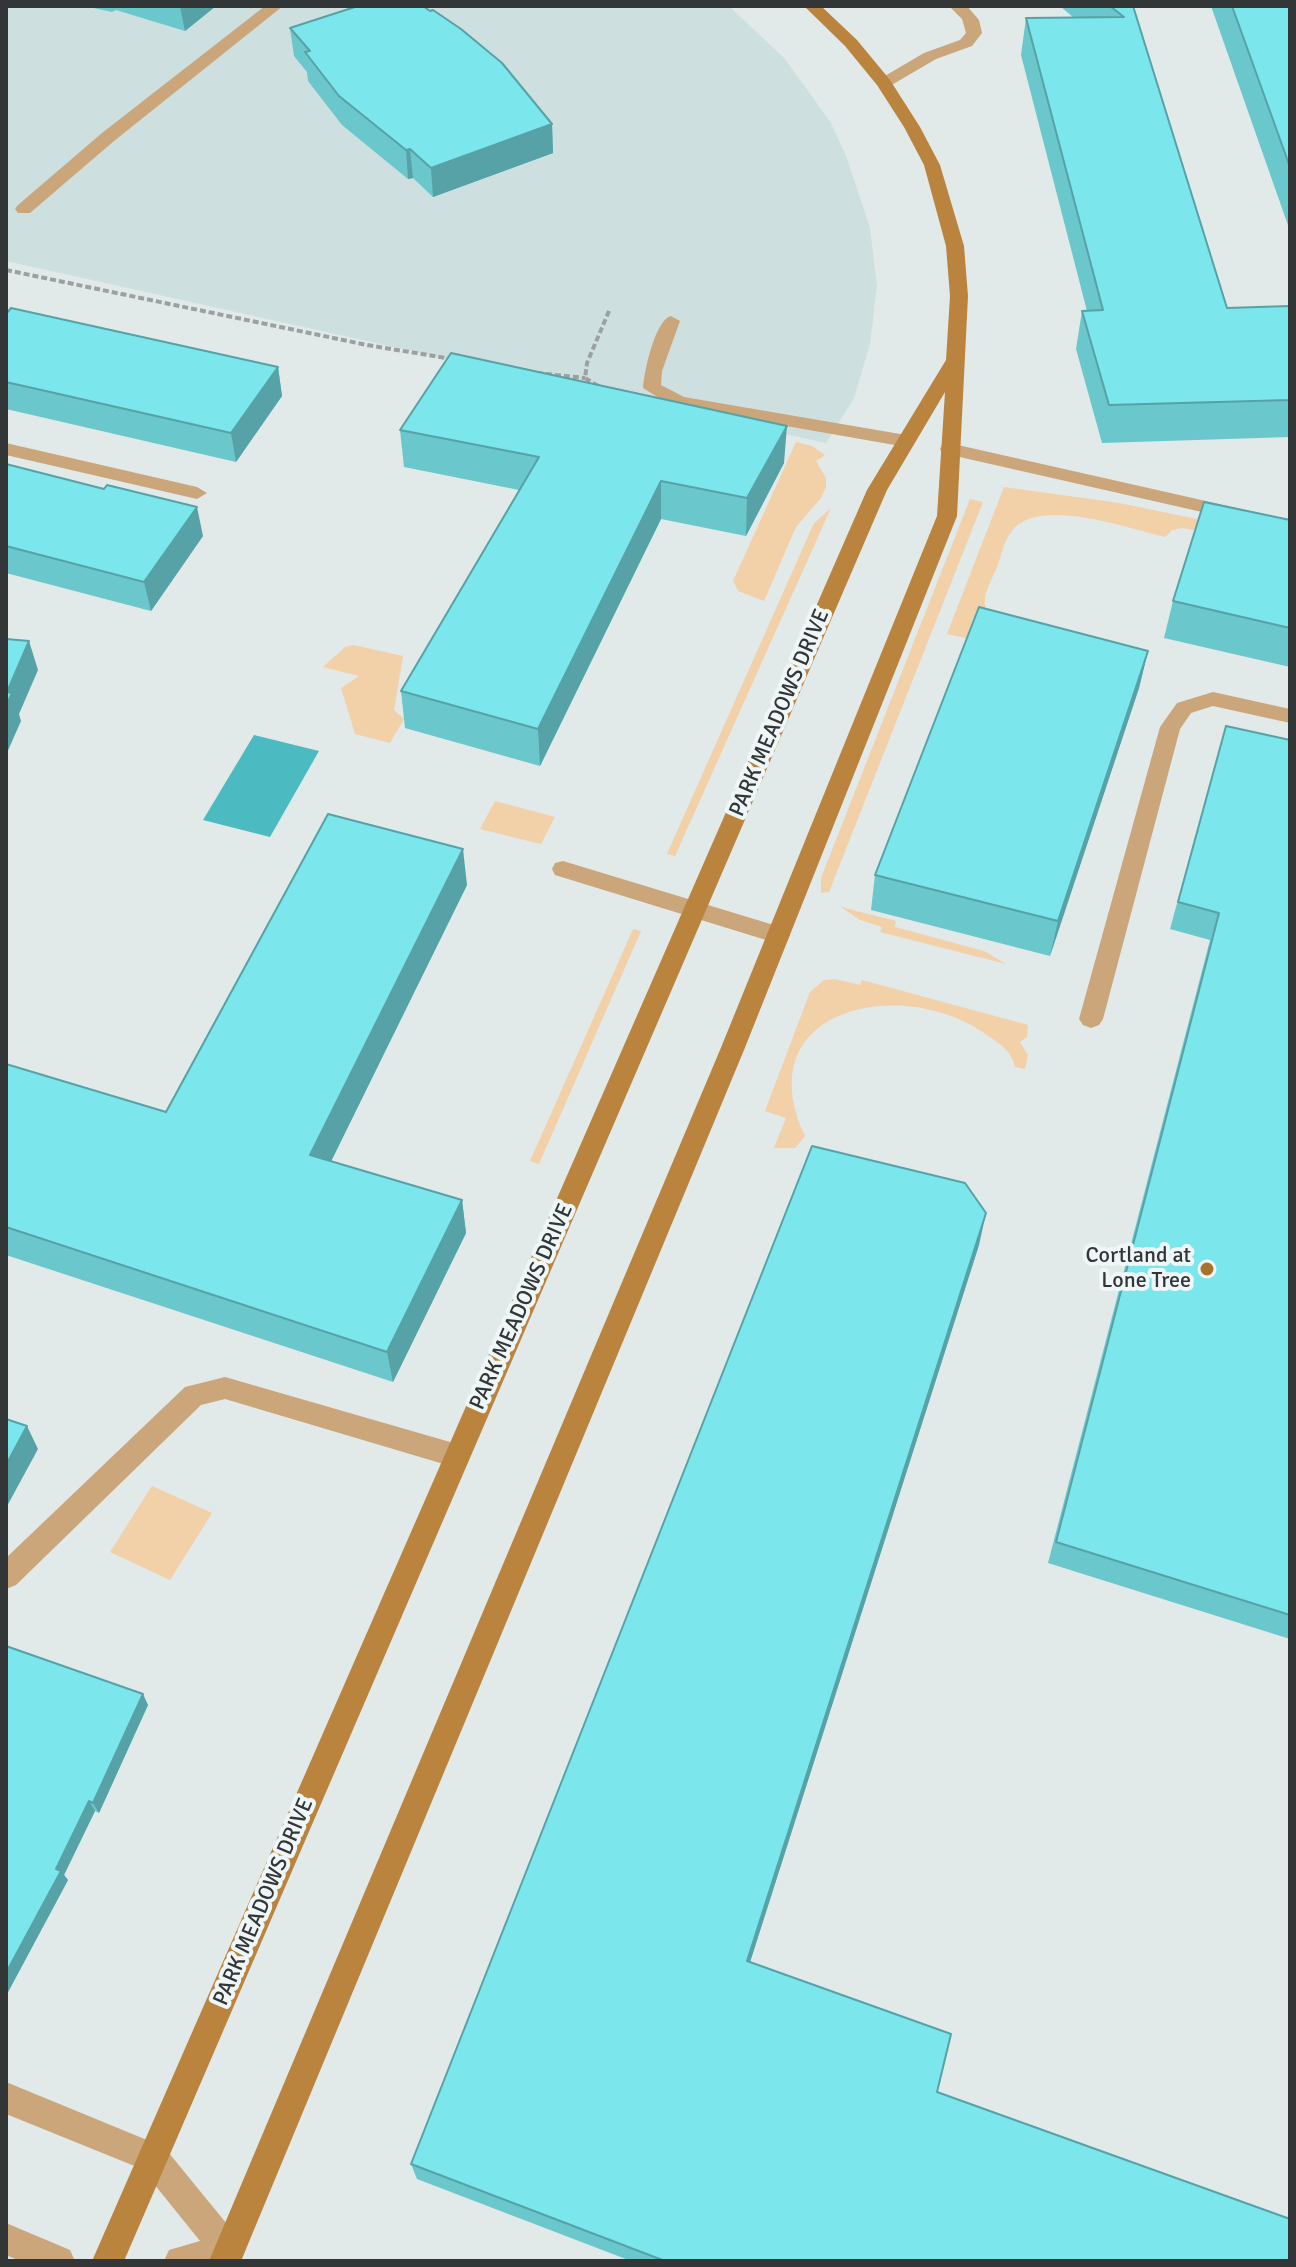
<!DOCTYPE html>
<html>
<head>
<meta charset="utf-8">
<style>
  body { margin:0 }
  #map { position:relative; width:1296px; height:2267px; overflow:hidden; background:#e1e9e9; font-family:Signika,sans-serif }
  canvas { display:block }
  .frame { position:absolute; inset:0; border:8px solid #333636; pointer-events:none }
</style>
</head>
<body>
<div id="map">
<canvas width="1296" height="2267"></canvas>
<div class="frame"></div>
</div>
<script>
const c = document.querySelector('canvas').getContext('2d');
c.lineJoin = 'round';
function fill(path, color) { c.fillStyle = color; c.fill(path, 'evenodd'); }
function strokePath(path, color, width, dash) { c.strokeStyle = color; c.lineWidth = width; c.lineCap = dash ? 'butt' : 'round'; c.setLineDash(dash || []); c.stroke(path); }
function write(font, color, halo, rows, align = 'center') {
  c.font = font + ' Signika,sans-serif'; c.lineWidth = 8; c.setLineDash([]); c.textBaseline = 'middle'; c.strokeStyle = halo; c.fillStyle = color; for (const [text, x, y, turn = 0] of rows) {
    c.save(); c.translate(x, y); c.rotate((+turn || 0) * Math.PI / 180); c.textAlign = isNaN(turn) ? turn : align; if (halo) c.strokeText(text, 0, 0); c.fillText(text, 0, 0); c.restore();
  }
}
fill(new Path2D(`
  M6 6H729L785 59 831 123 846 156 870 228 877 286 870 344 854 398 826 443 6 261Z`), '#cedfe0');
fill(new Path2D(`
  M796 442 812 446 825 455 816 461 826 478V487L821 498 796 527 764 601 738 591 733 581Z
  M1004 487 1119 503 1290 538V550L1183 528 1172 530 1165 537C1129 529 1037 495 1011 532 1004 541 1001 556 997 567 991 582 980 597 987 613L972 619 984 635 1030 651 947 634Z
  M970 499 983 502 829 892 821 893V878Z
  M831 508 675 856 667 854 814 523Z
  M353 645 403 656 394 710 404 719 390 743 355 734 341 688 359 676 323 667 345 647Z
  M495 801 555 817 541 844 480 829Z
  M841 907 896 921 895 927 984 951 1006 964 880 932 882 927 860 920Z
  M633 929 641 931 539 1164 530 1161Z
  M835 979 860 985 862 980 1028 1025 1027 1037 1020 1042 1028 1055 1025 1069 1015 1067C1012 1051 1000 1044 987 1035 904 974 745 1007 805 1136L795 1148H774L786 1118 765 1111 810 992 824 980Z
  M152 1486 212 1513 170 1580 110 1552Z`), '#f2d0a8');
fill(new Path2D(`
  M254 735 319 751 270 837 203 820Z`), '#4bbbc1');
strokePath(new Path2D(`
  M6 270 367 345 452 359
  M537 373 585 378
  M598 386 585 378 587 363 609 311`), '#9ba1a1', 4, [6, 3]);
fill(new Path2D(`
  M265 6H283L114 141 30 213H18L15 209 18 205 102 133Z
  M949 6H967L979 20 982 33 972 46 936 59 890 86H878V80L924 53 960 40 966 33 962 19Z
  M671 316 680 321 662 371 661 385 684 397 906 435 915 441 906 447 672 406 643 388C644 372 655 320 671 316Z
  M6 443 197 487 207 493 197 499 6 455Z
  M949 443 1290 520V532L942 453 940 449 942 445Z
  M1213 692 1290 709V723L1213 706 1191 713 1180 729 1103 1019 1099 1025 1091 1028 1083 1025 1079 1019 1160 727 1177 703Z
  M563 861 787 929 790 935 787 941 779 944 555 875 552 869 555 863Z
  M225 1377 457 1444 466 1448 470 1456 466 1464 457 1468 225 1399 201 1405 16 1585 6 1589V1558L185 1387Z
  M6 2082 164 2147 240 2240 245 2251 241 2261H164L169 2250 200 2241 142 2169 6 2114Z
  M6 2223 70 2250 75 2261H20L6 2255Z`), '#caa67a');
fill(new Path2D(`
  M804 6H821L857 40 890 80 920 127 940 165 964 246 968 296 957 516 744 1050 241 2261H209L720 1050 937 516 945 392 887 490 124 2261H92L867 490 946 360 950 296 946 246 924 165 904 127 877 85 845 46Z`), '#ba843e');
fill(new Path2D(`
  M84 6H216L185 31 116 10 112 12Z
  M1060 6H1133L1227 308 1290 306V437L1102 443 1076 349 1082 311H1087L1021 55 1026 18H1074Z
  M1211 6H1290V231Z
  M290 28 552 124 553 153 433 197 413 178 408 179 342 125 308 81 307 72 294 56Z
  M6 314 278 367 282 396 236 462 6 409Z
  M400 430 784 463 746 536 661 519 540 766 405 728 401 691 519 490 404 467Z
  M6 464 203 536 151 611 6 573Z
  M1290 520V667L1164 638 1173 601Z
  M1148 651 1139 688 1050 956 871 910 875 875Z
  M1290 740V1639L1048 1563 1210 940 1170 929 1218 754Z
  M467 885 331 1161 462 1200 466 1233 393 1382 6 1255V1064L166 1112Z
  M979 1245 750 1962 937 2092 1290 2261H631L417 2179 411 2164Z
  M6 1646 148 1705 99 1813 95 1811 64 1875 68 1880 7 1994Z`), '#6ac7cc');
fill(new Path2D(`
  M180 6H216L185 31Z
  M552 124 553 153 433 197 431 168Z
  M410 149 413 178 408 179 406 150Z
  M278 367 282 396 236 462 231 433Z
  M787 426 784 463 746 536 747 498Z
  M661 481V519L540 766 538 729Z
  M197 507 203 536 151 611 144 582Z
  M29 641 38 670 19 714 21 721 6 755 7 692Z
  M1148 651 1139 688 1050 956 1058 921Z
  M463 849 467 885 318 1188 310 1155Z
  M462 1200 466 1233 393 1382 387 1352Z
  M986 1213 979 1245 744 1981 747 1961Z
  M27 1426 38 1449 6 1508V1465Z
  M143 1694 148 1705 99 1813 93 1803Z
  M89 1801 95 1811 64 1875 68 1880 7 1994 6 1973Z`), '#56a2a6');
const building = new Path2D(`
  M358 6H423L430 11 433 10 461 29 502 63 552 124 431 168 410 149 406 150 339 96 305 52 310 51 290 28Z
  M1110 6H1133L1227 308 1290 306V400L1109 405 1082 311 1103 310 1026 18 1124 17Z
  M1232 6H1290V167Z
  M11 308 278 367 231 433 6 382V314Z
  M451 353 787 426 747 498 661 481 538 729 401 691 539 457 400 430Z
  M6 464 104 489 107 485 197 507 144 582 6 546Z
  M1204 502 1290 520V628L1173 601Z
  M979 607 1148 651 1058 921 875 875Z
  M6 639 29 641 7 692 12 693 6 706Z
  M1226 726 1290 740V1615L1056 1542 1219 913 1178 902Z
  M328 814 463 849 310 1155 462 1200 387 1352 6 1227V1064L166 1112Z
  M812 1146 965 1183 986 1213 747 1961 951 2034 937 2092 1290 2219V2261H665L411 2164Z
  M6 1419 27 1426 6 1465Z
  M6 1646 143 1694 93 1803 89 1801 56 1869 61 1871 6 1973Z`);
fill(building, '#7be7ed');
strokePath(building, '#56a2a6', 2);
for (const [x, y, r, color] of [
  [1207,1269,8,"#a7732c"]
]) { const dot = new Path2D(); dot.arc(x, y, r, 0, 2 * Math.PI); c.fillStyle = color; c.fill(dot); strokePath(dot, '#eff6f7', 3); }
write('22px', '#333636', '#eff6f7', [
  ["PARK MEADOWS DRIVE",780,713,-67],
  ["PARK MEADOWS DRIVE",522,1307,-66],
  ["PARK MEADOWS DRIVE",264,1902,-67]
]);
write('22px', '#333636', '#eff6f7', [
  ["Cortland at",1191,1256],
  ["Lone Tree",1191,1281]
], 'right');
</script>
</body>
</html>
